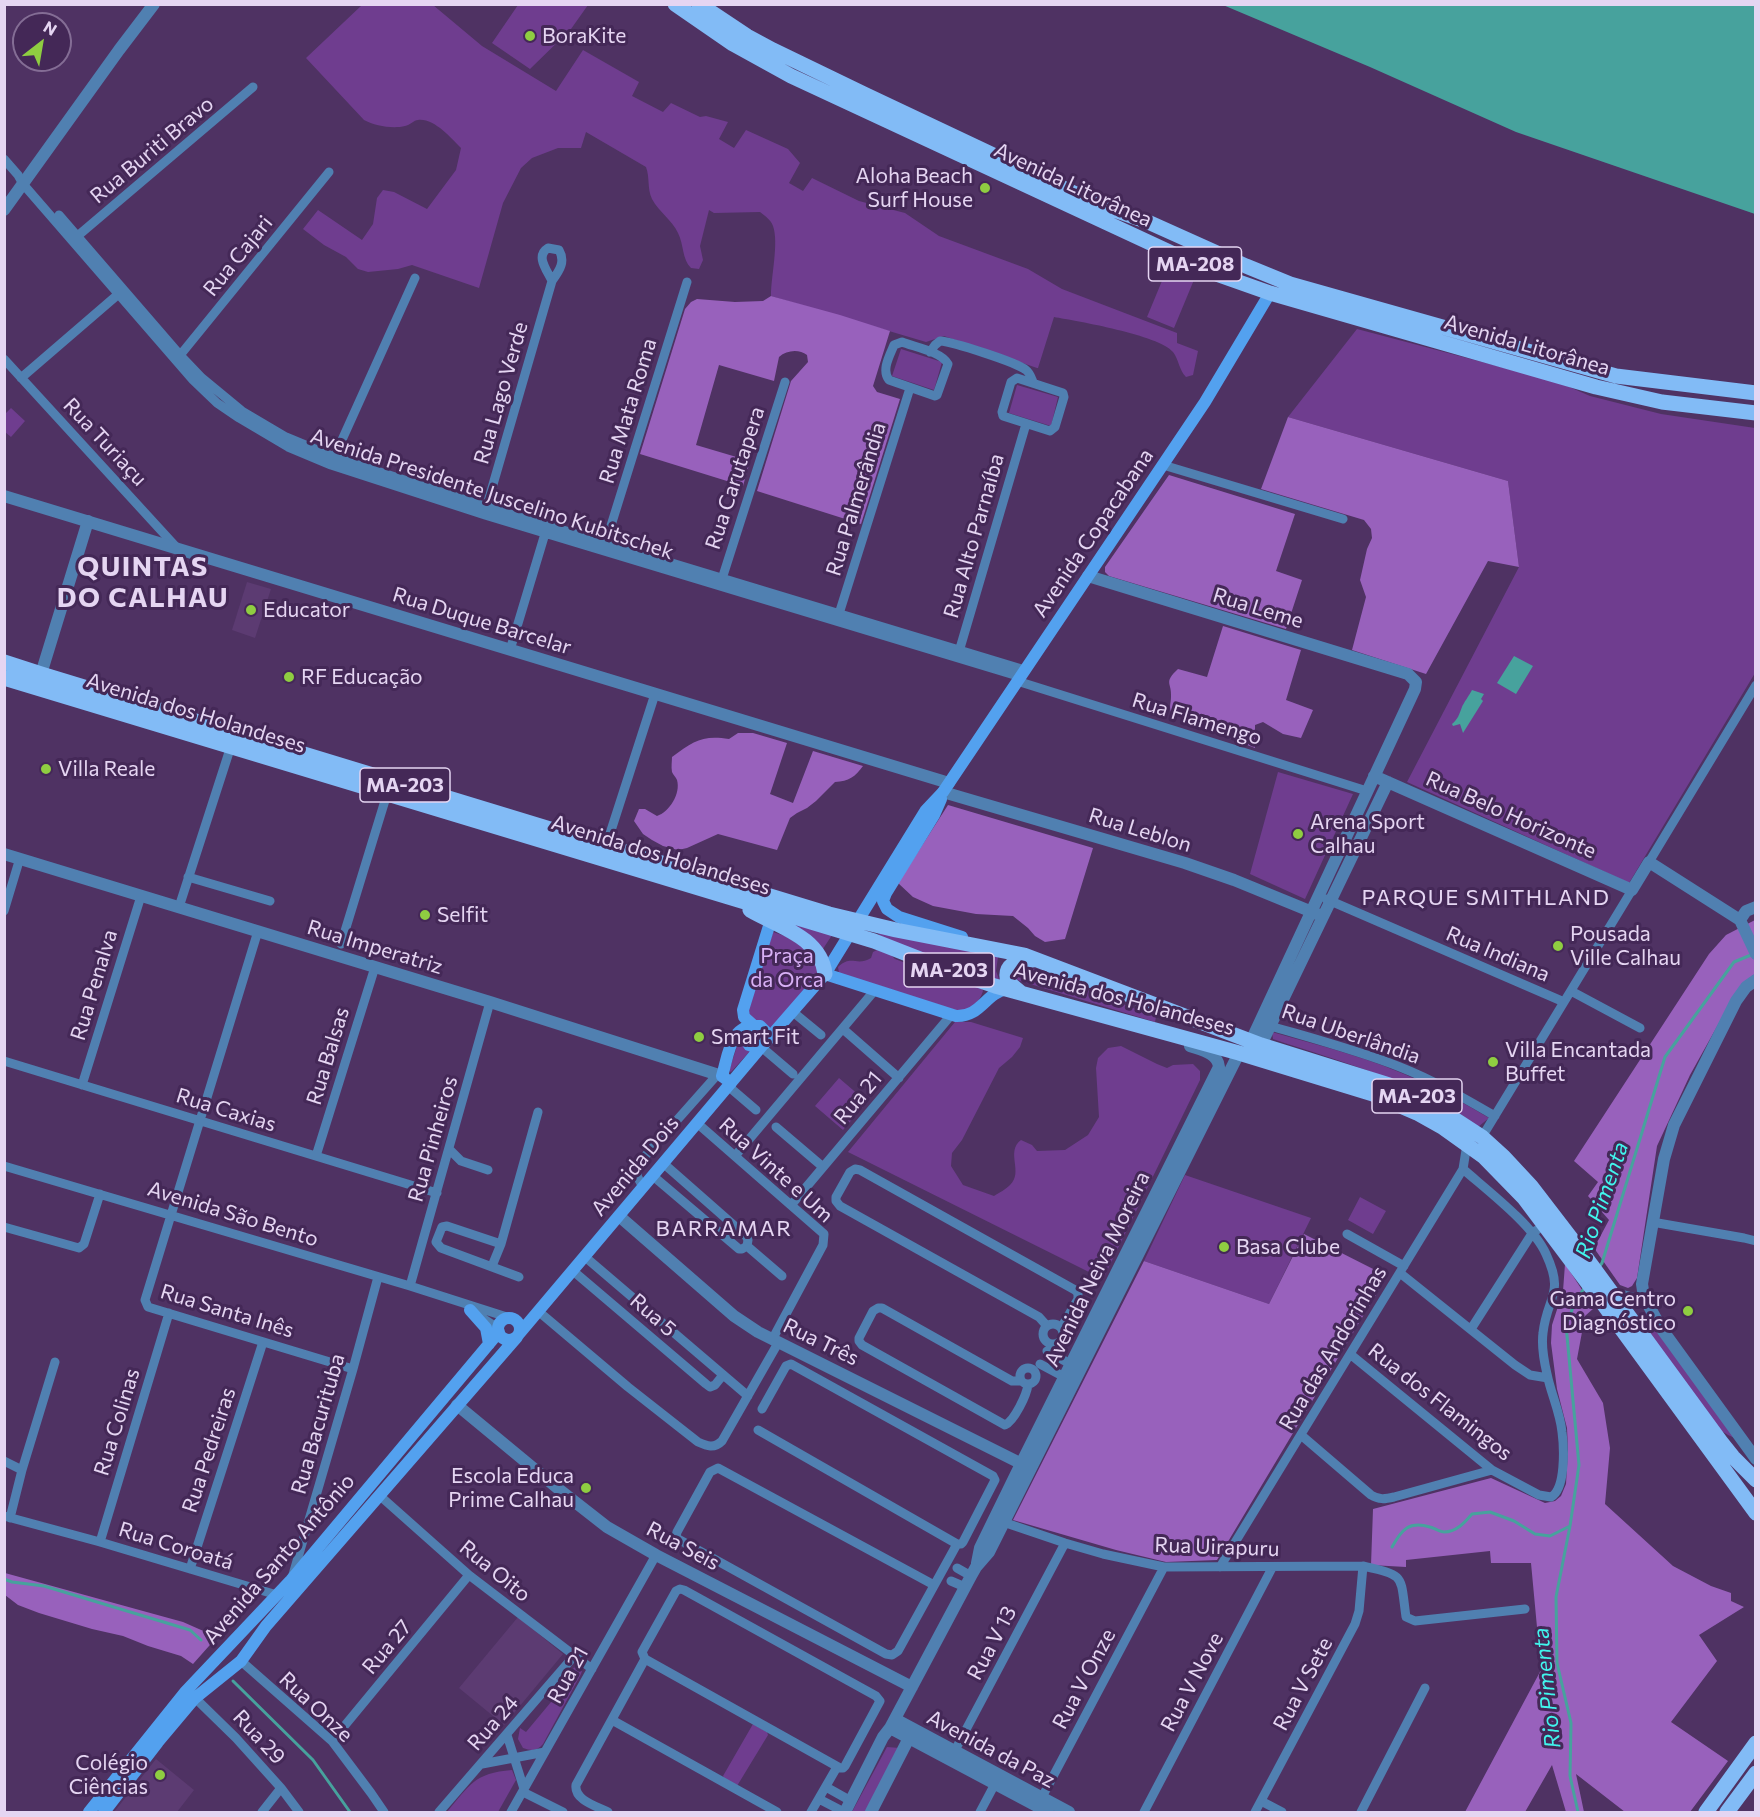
<!DOCTYPE html>
<html>
<head>
<meta charset="utf-8">
<style>
  body { margin:0 }
  #map { position:relative; width:1760px; height:1817px; overflow:hidden; background:#4f3263; font-family:Commissioner,sans-serif }
  canvas { display:block }
  .frame { position:absolute; inset:0; border:6px solid #e5d5f2; pointer-events:none }
  .north { position:absolute; left:12px; top:12px; width:60px; height:60px; box-sizing:border-box; background:#442857; border:2px solid #846d95; border-radius:50%; rotate:31deg; font-size:16px; font-weight:700; line-height:24px; text-align:center; color:#e5d5f2 }
  .north::after { content:''; display:block; margin:auto; width:21px; height:27px; background:#8fcd41; clip-path:polygon(50% 0,100% 100%,50% 72%,0 100%) }
</style>
</head>
<body>
<div id="map">
<canvas width="1760" height="1817"></canvas>
<div class="frame"></div>
<div class="north">N</div>
</div>
<script>
const c = document.querySelector('canvas').getContext('2d');
c.lineJoin = 'round';
function fill(path, color) { c.fillStyle = color; c.fill(path, 'evenodd'); }
function strokePath(path, color, width, dash) { c.strokeStyle = color; c.lineWidth = width; c.lineCap = dash ? 'butt' : 'round'; c.setLineDash(dash || []); c.stroke(path); }
function write(font, color, halo, rows, align = 'center') {
  c.font = font + ' Commissioner,sans-serif'; c.lineWidth = 6; c.setLineDash([]); c.textBaseline = 'middle'; c.strokeStyle = halo; c.fillStyle = color; for (const [text, x, y, turn = 0] of rows) {
    c.save(); c.translate(x, y); c.rotate((+turn || 0) * Math.PI / 180); c.textAlign = isNaN(turn) ? turn : align; if (halo) c.strokeText(text, 0, 0); c.fillText(text, 0, 0); c.restore();
  }
}
fill(new Path2D(`
  M247 582 271 589 255 638 232 630Z
  M518 1617 563 1654 504 1725 459 1688Z
  M156 1759 194 1790 177 1812H114Z`), '#5c3b72');
fill(new Path2D(`
  M362 5H433L482 46 556 91 583 50 639 82 632 96 663 112 671 103 700 117 706 116 728 122 719 139 734 148 746 130 788 149 800 163 789 183 803 191 812 178 859 201 905 213 939 236 1028 269 1062 289 1177 333V343L1198 351 1193 375 1186 377C1179 370 1179 360 1173 352 1159 335 1077 321 1054 317L1038 368H1037L944 336 926 342 771 296C771 276 779 243 773 226 771 220 765 216 760 212L714 213 709 210 700 246 703 260 699 269 691 268C682 259 684 245 678 233 672 220 659 212 652 199 647 188 650 178 646 167L586 132 581 148H558L532 158 521 168 503 203 479 288 412 265 398 269 368 272 358 269 346 257 324 245 303 229 318 210 362 240 373 224 377 198 383 190 394 192 427 209 456 170 461 148C451 138 434 118 418 120 414 120 410 125 405 126 393 129 375 126 364 120L306 58Z
  M518 5V4L588 5 571 29 530 69 492 43Z
  M1169 264 1196 275 1174 328 1147 317Z
  M1357 329 1558 382 1590 396 1661 414 1755 428V673L1629 883 1407 782 1519 567 1508 481 1288 417Z
  M901 349 942 362 934 390 892 376Z
  M1017 385 1058 397 1051 426 1009 413Z
  M11 408 25 421 11 437 5 432 4 415Z
  M1278 772 1353 794 1305 899 1250 874Z
  M786 921 832 935 821 952Z
  M773 932 785 936 808 950 818 970 816 975 774 1026 769 1028 746 1016Z
  M877 932 998 957 996 971 1000 982 882 938Z
  M877 950 889 953 895 959 950 980 968 983 982 989 983 991C979 1003 973 1008 961 1012L839 973 838 967C852 954 856 967 871 958L873 952Z
  M1026 966 1156 1017 1155 1022 1017 980 1014 977 1015 970Z
  M955 1022H971L1023 1038 1020 1047 1012 1057 999 1068 962 1140 952 1153 951 1166 963 1185 994 1196C999 1193 1006 1189 1010 1185 1024 1172 1005 1152 1021 1140L1032 1145 1037 1151 1065 1150 1088 1135 1099 1117 1096 1068 1098 1058 1108 1048 1121 1046 1157 1064 1167 1068 1173 1065 1193 1064 1200 1071V1080L1103 1279 848 1152Z
  M1272 1032C1321 1046 1373 1059 1420 1081 1444 1092 1467 1105 1489 1118L1478 1127C1427 1084 1337 1061 1273 1039Z
  M738 1043 751 1050 731 1072 729 1071Z
  M839 1078 867 1102 843 1130 815 1106Z
  M1185 1175 1311 1218 1269 1304 1144 1261Z
  M1360 1197 1386 1211 1373 1234 1348 1220Z
  M1646 1312 1737 1439 1728 1435 1720 1430 1639 1320 1641 1315Z
  M578 1667 582 1671 581 1674 543 1744C537 1751 532 1751 523 1748L518 1739 520 1728 526 1732 576 1672 573 1668Z
  M753 1724 767 1732 768 1735 737 1786 725 1780 723 1776Z
  M887 1747 900 1748 866 1812H852Z
  M512 1770 516 1780 498 1812H447C470 1785 474 1773 512 1770Z`), '#6f3d8f');
fill(new Path2D(`
  M771 296 840 315 890 331 873 386 877 392 900 399 861 524 757 491 791 381 808 362 807 355C799 349 787 350 779 357L774 381 719 365 696 445 750 461 743 486 640 454 685 309 691 302 697 299 735 302 763 301Z
  M1288 417 1508 481 1519 567 1488 561 1426 674 1352 650 1366 597 1360 580 1367 549 1372 538 1371 529 1364 520 1261 489Z
  M1169 475 1295 514 1276 571 1302 580 1286 629 1109 576 1105 572V567Z
  M1223 626 1301 650 1286 700 1313 710 1301 738 1283 734 1263 722 1255 725V748L1224 736 1199 719 1183 714 1171 712C1169 706 1171 703 1171 697 1172 682 1163 683 1178 669L1207 677Z
  M738 733H753L787 743 770 794 793 803 813 751 863 766C855 777 849 781 835 782L816 801 807 808 797 813 790 818 777 850 718 834 687 848 678 850 663 846 652 840 643 834 634 821 639 809H645L657 816C669 812 681 794 677 780 676 777 673 775 672 772 671 767 672 761 672 757 694 741 702 735 729 739Z
  M948 805 1093 848 1065 939 1045 942 1035 936 1028 928 1013 916 976 914 933 906 913 897 898 883Z
  M1755 920V974L1744 982 1734 996 1690 1075 1657 1146 1637 1278 1632 1286 1628 1288 1620 1285 1594 1248 1609 1220 1588 1196 1598 1182 1574 1161 1709 954 1726 935Z
  M1304 1234 1387 1276 1217 1560 1166 1562 1116 1550 1013 1520 1144 1261 1269 1304Z
  M1565 1264 1594 1308 1585 1316 1577 1359 1603 1403 1610 1448 1605 1504 1673 1566 1711 1586 1731 1593V1601L1744 1607 1699 1635 1717 1661 1671 1722 1728 1761 1690 1812H1625L1576 1774 1584 1812H1566L1552 1765 1525 1812H1465L1541 1670 1531 1563H1491L1490 1551 1406 1560V1567L1371 1565 1373 1509 1491 1478 1545 1503 1555 1501 1561 1496 1566 1484 1568 1450 1567 1428 1557 1389 1551 1343 1552 1325 1563 1291Z
  M5 1573 183 1622 217 1637 193 1664 181 1656 148 1646 123 1636 92 1629 39 1613 18 1605 5 1595Z`), '#9861bc');
fill(new Path2D(`
  M1223 5H1755V214L1516 132 1370 67Z
  M1514 656 1533 666 1516 694 1497 683Z
  M1472 690 1484 694 1481 699 1483 701 1463 733 1460 724 1453 726 1452 724C1458 719 1459 715 1462 707 1463 704 1470 694 1472 690Z`), '#47a29d');
strokePath(new Path2D(`
  M1599 1267 1602 1263 1665 1057 1734 962 1751 955
  M1392 1547C1402 1529 1409 1521 1430 1527 1434 1528 1440 1532 1444 1532 1457 1532 1465 1522 1472 1514L1490 1512 1514 1521 1535 1534 1550 1536 1570 1526
  M4 1579 12 1582 44 1586 190 1630 201 1640
  M233 1681 313 1760 350 1812
  M1578 1812 1570 1776 1571 1723 1557 1663 1556 1597 1570 1526 1579 1465 1566 1325 1576 1300 1585 1287`), '#47a29d', 3);
strokePath(new Path2D(`
  M4 159 18 175 23 184 193 380 217 403 239 418 288 447 331 465 485 515 1021 677
  M59 215 180 355 202 378 242 411 286 437 334 457 487 507 1025 670
  M74 239 253 87
  M902 342C915 347 942 352 948 364L937 395 935 396 889 380C881 370 890 355 894 345Z
  M930 352 935 345 940 341C953 342 1016 362 1026 370 1030 373 1031 377 1033 382
  M4 359 178 549
  M177 359 329 172
  M21 378 122 291
  M1017 378 1063 393 1064 397 1055 427 1050 431 1003 416 1002 412 1011 382Z
  M332 462 415 278
  M1163 465 1343 519
  M485 512 552 281C559 271 566 262 559 250L548 248C535 256 547 270 552 281
  M604 548 687 282
  M721 582 785 382
  M838 617 910 388
  M510 650 547 527
  M958 655 1026 424
  M1017 681 1367 791
  M606 846 655 694
  M1649 862 1756 685
  M188 877 270 901
  M1326 899 1564 1002
  M179 907 231 746
  M4 911 20 858
  M258 931 145 1300 148 1307 353 1369
  M341 944 387 794
  M1571 991 1640 1028
  M793 1012 821 1035
  M1267 1025C1311 1038 1357 1050 1400 1067 1433 1080 1464 1098 1495 1116
  M843 1029 899 1078
  M762 1046 766 1051 793 1074
  M4 1061 437 1193
  M82 1085 141 896
  M728 1086 756 1110
  M697 1123 824 1234 823 1245 772 1340
  M776 1127 823 1167
  M1482 1137 1632 890
  M449 1149 461 1161 488 1170
  M316 1156 375 967
  M735 1156 875 990
  M4 1166 410 1286 510 1318
  M653 1176 739 1249H742L747 1246 748 1240 746 1236 663 1163
  M643 1187 637 1176 639 1163 717 1075
  M792 1204 952 1014
  M1652 1222 1744 1238 1756 1241
  M4 1227 79 1248 84 1244 100 1194
  M1347 1234 1404 1266
  M501 1244 447 1226 442 1227 436 1242 441 1248 519 1277
  M747 1246 782 1276
  M584 1256 748 1396
  M492 1266 501 1244 538 1112
  M572 1270 706 1384 710 1387 715 1385 723 1375
  M1400 1273 1515 1365 1530 1375 1548 1378
  M410 1286 490 1002
  M538 1311 628 1387 698 1442C707 1446 714 1449 722 1441L778 1343
  M478 1315 499 1329
  M1043 1334a10 10 0 1 1 20 0a10 10 0 1 1-20 0Z
  M1047 1326 1039 1317 840 1206 836 1201V1197L850 1172 855 1169 860 1170 1075 1290 1078 1293V1299L1061 1328
  M1471 1329 1533 1232 1537 1230
  M1047 1351 1074 1366
  M1350 1354 1492 1470 1539 1495 1551 1497C1566 1489 1564 1447 1562 1432 1560 1412 1551 1394 1547 1374 1544 1361 1541 1347 1543 1333 1547 1296 1565 1295 1546 1254 1533 1225 1488 1191 1463 1169
  M1040 1364 1070 1380
  M1020 1376a8 8 0 1 1 16 0a8 8 0 1 1-16 0Z
  M1021 1381H1012L882 1308H878L873 1311 859 1338V1341L862 1345 1005 1425C1014 1421 1027 1395 1028 1384
  M762 1409 786 1366 791 1364 993 1476 995 1480 963 1542 961 1544H957L898 1651 892 1655 886 1654 678 1539 676 1537 677 1532 710 1472 718 1468 934 1585
  M758 1430 957 1544
  M1301 1435 1371 1495C1379 1500 1385 1499 1394 1497L1492 1470
  M4 1461 22 1470
  M379 1495 469 1575 592 1669
  M4 1516 100 1542 277 1595
  M10 1518 22 1470 55 1362
  M1003 1522 1065 1543 1103 1554 1164 1567 1363 1566C1406 1576 1400 1574 1406 1617L1415 1621 1525 1609
  M100 1542 169 1313
  M1220 1567 1463 1169 1467 1144
  M957 1568 971 1576
  M190 1569 263 1342
  M292 1578 353 1369 378 1277
  M951 1581 965 1587
  M241 1661 332 1741 371 1793 384 1812
  M192 1695 236 1738 281 1788 299 1812
  M612 1720 777 1812
  M507 1735 524 1789
  M332 1741 469 1575
  M952 1756 1065 1543
  M482 1764 545 1752
  M826 1787 851 1801
  M523 1792 563 1812
  M819 1799 844 1812
  M1040 1801 1164 1567
  M1261 1801 1282 1812
  M262 1812 281 1788
  M439 1812 574 1656
  M511 1812 656 1555
  M608 1812C596 1806 574 1800 576 1785L645 1659 642 1652 676 1591 680 1589 684 1590 876 1696 880 1701 845 1766 843 1768H840L645 1659
  M811 1812 837 1767
  M980 1812 997 1780
  M1144 1812 1272 1568
  M1255 1812 1355 1624 1359 1611 1363 1566
  M1361 1812 1425 1688`), '#5080b1', 9);
strokePath(new Path2D(`
  M4 210 119 50 154 4
  M4 496 949 783
  M1088 576 1408 674 1416 682 1415 689 1251 1041
  M41 674 88 521
  M1374 776 1632 890 1649 862 1740 920
  M943 792 1185 863 1234 880 1322 916
  M4 854 490 1002 722 1076
  M1740 920 1756 954
  M1740 920 1746 911 1756 907
  M1756 980 1746 987 1736 1001 1674 1125 1664 1159 1642 1284 1644 1297 1661 1328 1756 1459
  M1261 1045 1388 782
  M619 1216 734 1316 758 1332 1026 1466
  M1612 1293 1637 1300 1644 1297
  M457 1405 561 1491 607 1527 656 1555 912 1687
  M977 1563 980 1548 1021 1464 1219 1067C1218 1053 1201 1050 1190 1046
  M895 1719 1069 1812
  M890 1728 1048 1812
  M845 1812 883 1737 890 1728 971 1576 976 1567 989 1552 1239 1053
  M871 1812 909 1738 910 1733`), '#5080b1', 12);
strokePath(new Path2D(`
  M941 799 934 815 886 893 883 901 887 909 899 917 962 937
  M825 974 956 1016C981 1017 985 993 1007 989
  M754 1026 744 1017 743 1010 773 913
  M764 1044 825 974 926 810 943 792 1205 402 1270 293
  M731 1083 722 1076C729 1053 730 1023 760 1026L767 1033 766 1042 759 1048 749 1045 745 1036 751 1027
  M470 1310 486 1328 489 1344
  M498 1329a11 11 0 1 1 22 0a11 11 0 1 1-22 0Z
  M519 1334 762 1046
  M89 1812 186 1691 291 1580 499 1332
  M104 1812 158 1742 195 1698 241 1661 266 1626 517 1337`), '#53a1ef', 12);
strokePath(new Path2D(`
  M675 4 733 44 791 76 1219 275 1270 293 1596 387 1662 402 1756 413
  M699 4 747 36 773 50 864 94 1097 204 1148 222 1246 266 1290 284 1616 376 1756 393
  M4 662 41 674 829 914 896 930 1024 955 1261 1045 1389 1085 1433 1105 1482 1137 1504 1157 1531 1186 1584 1255 1721 1442 1733 1457 1756 1480
  M4 678 874 941 948 970 995 986 1239 1053 1373 1094 1417 1113 1442 1127 1484 1157 1524 1198 1593 1290 1756 1513
  M750 910C777 926 821 937 825 974
  M1020 992 1008 982C1003 965 1017 959 1032 960
  M1706 1812 1756 1743
  M1727 1812 1756 1773`), '#82bbf6', 15);
for (const [x, y, r, color] of [
  [530,36,6,"#8fcd41"],
  [985,188,6,"#8fcd41"],
  [251,610,6,"#8fcd41"],
  [289,677,6,"#8fcd41"],
  [46,769,6,"#8fcd41"],
  [1298,834,6,"#8fcd41"],
  [425,915,6,"#8fcd41"],
  [1558,946,6,"#8fcd41"],
  [699,1037,6,"#8fcd41"],
  [1493,1062,6,"#8fcd41"],
  [1224,1247,6,"#8fcd41"],
  [1688,1311,6,"#8fcd41"],
  [586,1488,6,"#8fcd41"],
  [160,1775,6,"#8fcd41"]
]) { const dot = new Path2D(); dot.arc(x, y, r, 0, 2 * Math.PI); c.fillStyle = color; c.fill(dot); strokePath(dot, '#442857', 2); }
for (const [x, y, w] of [
  [1195,264,93],
  [405,785,90],
  [949,970,90],
  [1417,1096,90]
]) { const box = new Path2D(); box.roundRect(x - w / 2, y - 17, w, 34, 4.5); c.fillStyle = '#442857'; c.fill(box); strokePath(box, '#e5d5f2', 1.5); }
write('bold 20px', '#e5d5f2', null, [
  ["MA-208",1195,264],
  ["MA-203",405,785],
  ["MA-203",949,970],
  ["MA-203",1417,1096]
]);
write('21px', '#e5d5f2', '#442857', [
  ["BoraKite",542,36],
  ["Aloha Beach",973,176,"right"],
  ["Surf House",973,200,"right"],
  ["Educator",263,610],
  ["RF Educação",301,677],
  ["Villa Reale",58,769],
  ["Arena Sport",1310,822],
  ["Calhau",1310,846],
  ["Selfit",437,915],
  ["Pousada",1570,934],
  ["Ville Calhau",1570,958],
  ["Smart Fit",711,1037],
  ["Villa Encantada",1505,1050],
  ["Buffet",1505,1074],
  ["Basa Clube",1236,1247],
  ["Gama Centro",1676,1299,"right"],
  ["Diagnóstico",1676,1323,"right"],
  ["Escola Educa",574,1476,"right"],
  ["Prime Calhau",574,1500,"right"],
  ["Colégio",148,1763,"right"],
  ["Ciências",148,1787,"right"]
], 'left');
write('21px', '#e5d5f2', '#442857', [
  ["Rua Buriti Bravo",152,150,-40],
  ["Avenida Litorânea",1073,185,25],
  ["Rua Cajari",238,256,-51],
  ["Avenida Litorânea",1527,345,16],
  ["Rua Lago Verde",501,393,-74],
  ["Rua Mata Roma",628,411,-73],
  ["Rua Turiaçu",105,442,47],
  ["Rua Carutapera",735,478,-72],
  ["Avenida Presidente Juscelino Kubitschek",492,494,18],
  ["Rua Palmerândia",856,499,-73],
  ["Avenida Copacabana",1093,533,-56],
  ["Rua Alto Parnaíba",974,536,-74],
  ["Rua Leme",1258,608,17],
  ["Rua Duque Barcelar",482,621,17],
  ["Avenida dos Holandeses",196,713,17],
  ["Rua Flamengo",1197,719,17],
  ["Rua Belo Horizonte",1511,815,24],
  ["Rua Leblon",1140,830,17],
  ["Avenida dos Holandeses",661,855,17],
  ["Rua Imperatriz",375,947,17],
  ["Rua Indiana",1498,954,23],
  ["Rua Penalva",94,985,-73],
  ["Avenida dos Holandeses",1124,999,15],
  ["Rua Uberlândia",1351,1034,19],
  ["Rua Balsas",328,1056,-73],
  ["Rua 21",858,1098,-50],
  ["Rua Caxias",226,1110,17],
  ["Rua Pinheiros",433,1139,-74],
  ["Avenida Dois",635,1166,-50],
  ["Rua Vinte e Um",776,1170,42],
  ["Avenida São Bento",233,1214,17],
  ["Avenida Neiva Moreira",1097,1269,-64],
  ["Rua Santa Inês",227,1311,17],
  ["Rua 5",653,1315,41],
  ["Rua Três",821,1342,26],
  ["Rua das Andorinhas",1333,1348,-59],
  ["Rua dos Flamingos",1440,1402,38],
  ["Rua Colinas",117,1422,-73],
  ["Rua Bacurituba",318,1424,-74],
  ["Rua Pedreiras",209,1450,-72],
  ["Rua Coroatá",176,1546,17],
  ["Rua Seis",683,1546,28],
  ["Rua Uirapuru",1217,1547,2],
  ["Avenida Santo Antônio",279,1559,-49],
  ["Rua Oito",495,1571,39],
  ["Rua V 13",992,1643,-62],
  ["Rua 27",387,1647,-50],
  ["Rua 21",568,1675,-61],
  ["Rua V Onze",1084,1679,-62],
  ["Rua V Nove",1192,1682,-62],
  ["Rua V Sete",1303,1684,-62],
  ["Rua Onze",316,1707,43],
  ["Rua 24",493,1723,-49],
  ["Rua 29",259,1737,47],
  ["Avenida da Paz",991,1749,28]
]);
write('21px', '#d8b0f6', '#442857', [
  ["Praça",787,956],
  ["da Orca",787,980]
]);
c.letterSpacing = '1.5px';
write('22px', '#e5d5f2', '#442857', [
  ["PARQUE SMITHLAND",1486,898],
  ["BARRAMAR",724,1229]
]);
c.letterSpacing = '0px';
write('italic 22px', '#41f5ed', '#442857', [
  ["Rio Pimenta",1602,1200,-71],
  ["Rio Pimenta",1547,1688,-96]
]);
c.letterSpacing = '1.5px';
write('bold 27px', '#e5d5f2', '#442857', [
  ["QUINTAS",143,567],
  ["DO CALHAU",143,598]
]);
c.letterSpacing = '0px';
</script>
</body>
</html>
